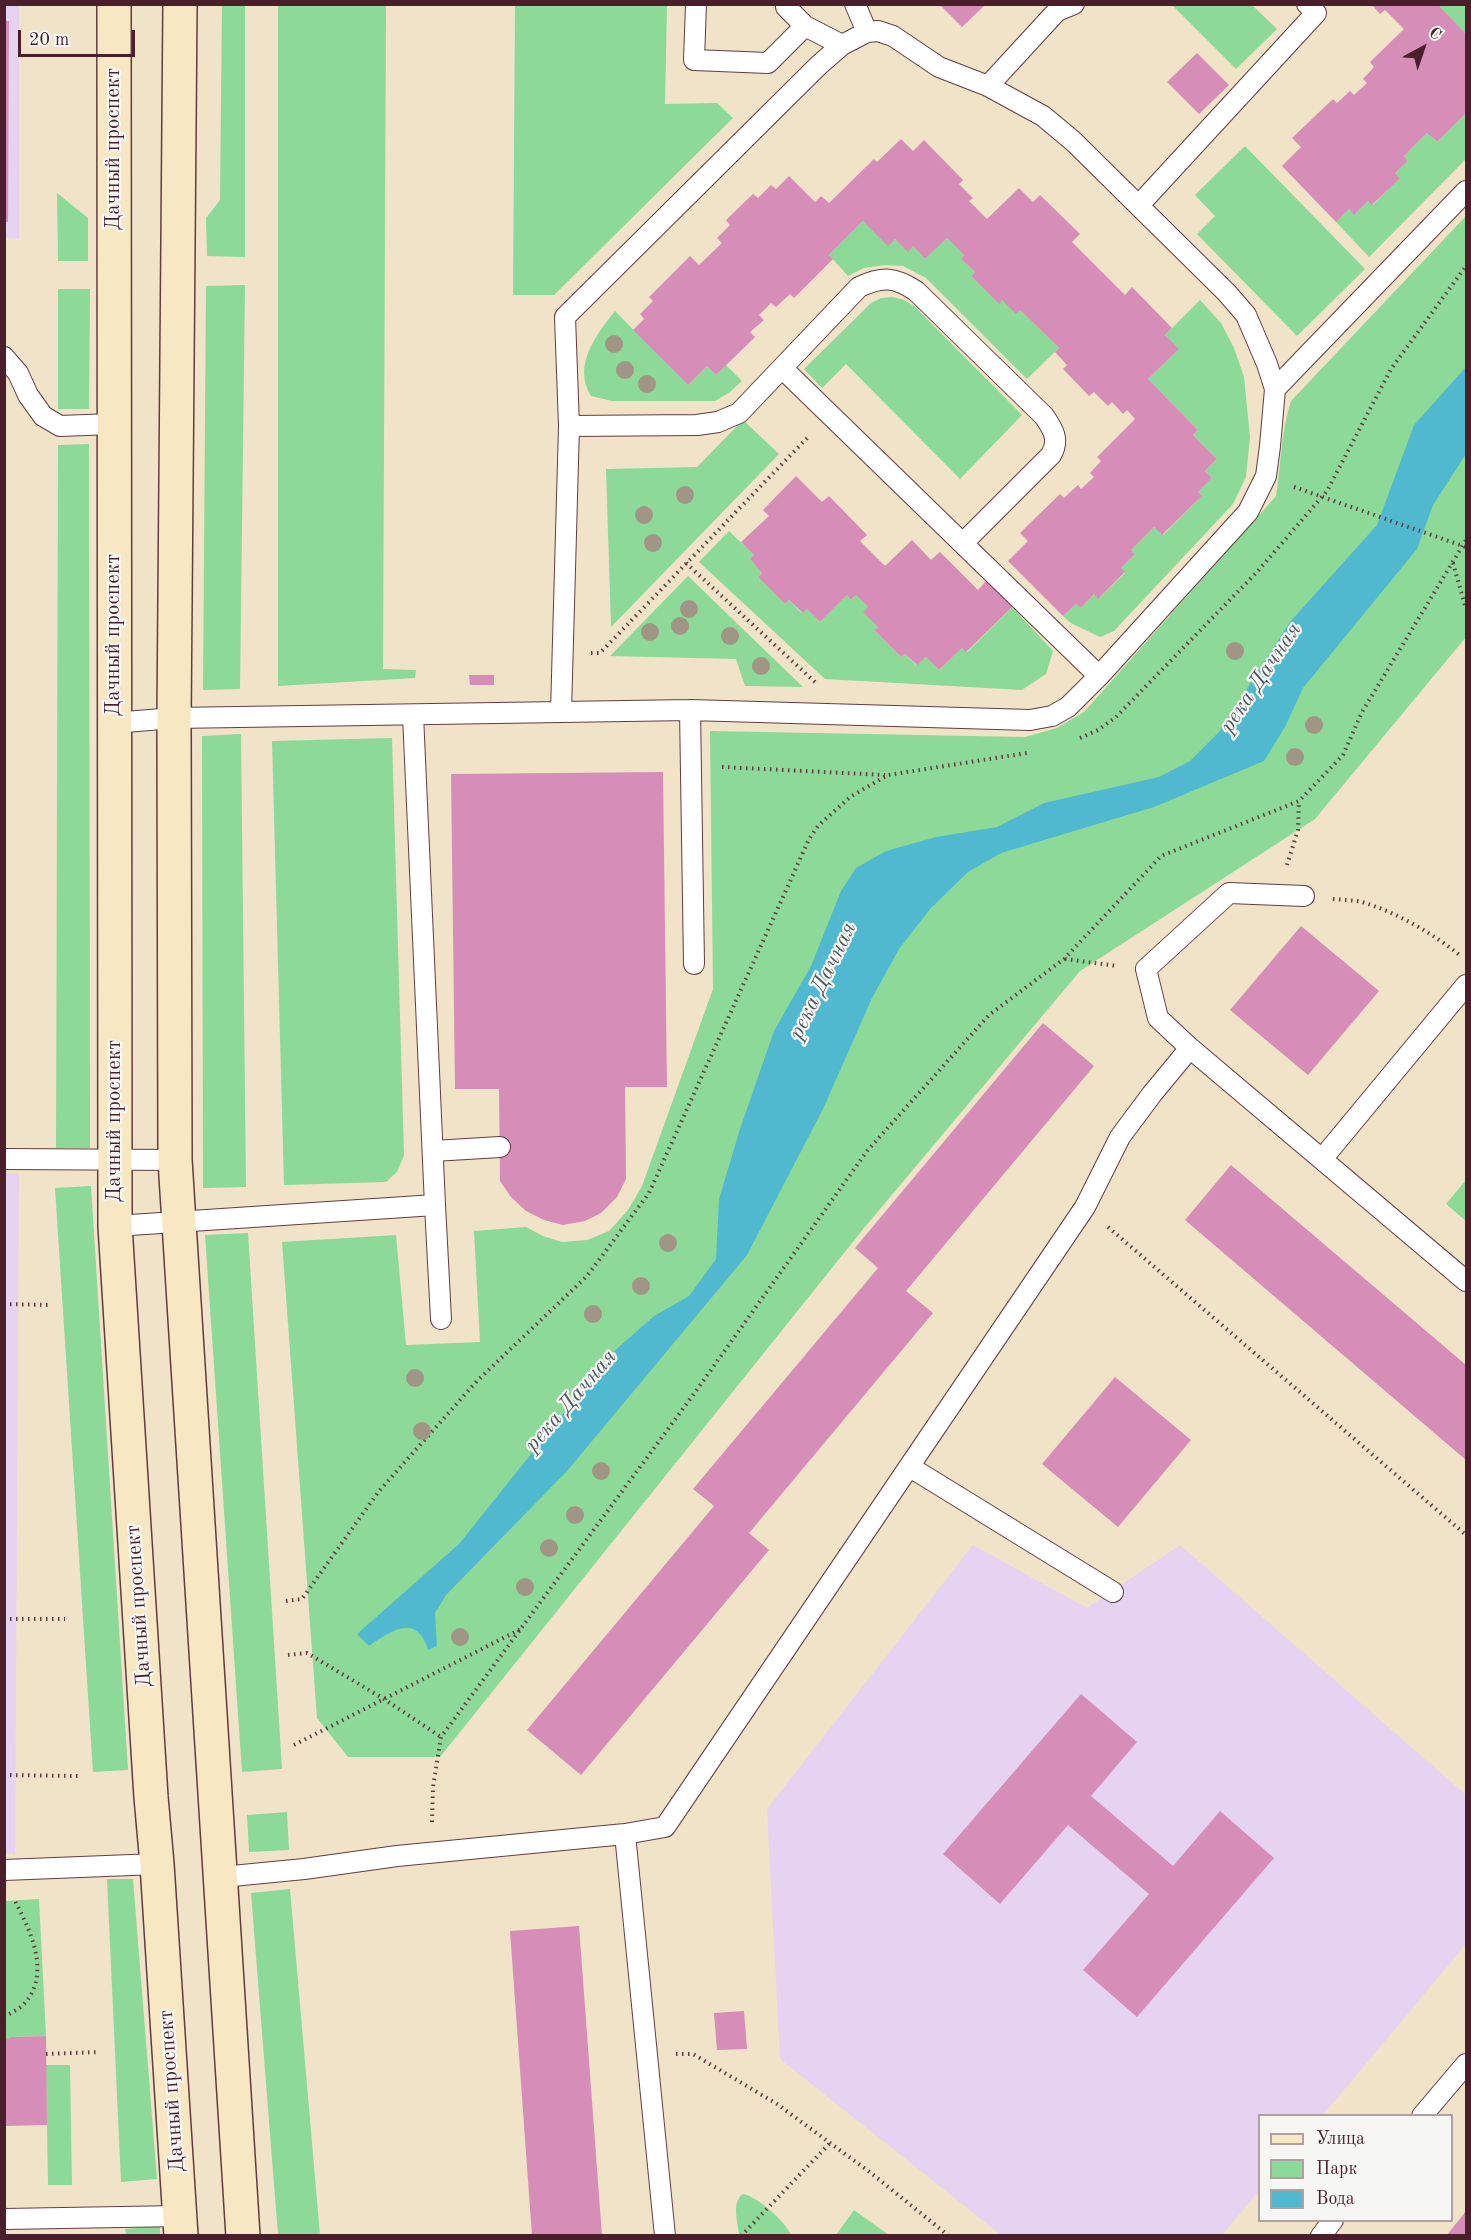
<!DOCTYPE html>
<html>
<head>
<meta charset="utf-8">
<style>
  body { margin:0 }
  #map { position:relative; width:1471px; height:2240px; overflow:hidden; background:#f0e3c8; font-family:"Old Standard TT",serif }
  canvas { display:block }
  .frame { position:absolute; inset:0; border:6px solid #4a1f2b; pointer-events:none }
  .legend { position:absolute; left:1258px; top:2114px; width:195px; height:108px; box-sizing:border-box; background:#f6f6f2; border:2px solid #b1a0a2; margin:0; padding:8px 10px; list-style:none; font-size:18px; color:#4a1f2b }
  .legend li { display:flex; align-items:center; gap:12px; height:30px }
  .legend b { width:30px; border:2px solid #b1a0a2 }
  .north { position:absolute; left:1393px; top:18px; width:60px; height:60px; -webkit-text-stroke:4px #f6f6f2; paint-order:stroke; rotate:40deg; font-size:16px; font-weight:700; line-height:24px; text-align:center; color:#4a1f2b }
  .north::after { content:''; display:block; margin:auto; width:21px; height:27px; background:#4a1f2b; clip-path:polygon(50% 0,100% 100%,50% 72%,0 100%) }
  .scale { position:absolute; left:18px; top:30px; width:117px; height:27px; box-sizing:border-box; border:3px solid #4a1f2b; border-top:0; padding-left:8px; font-size:18px; line-height:21px; white-space:nowrap; color:#4a1f2b; -webkit-text-stroke:4px #f6f6f2; paint-order:stroke }
</style>
</head>
<body>
<div id="map">
<canvas width="1471" height="2240"></canvas>
<div class="frame"></div>
<ul class="legend">
<li><b style="height:8px;background:#f7e8c3"></b>Улица</li>
<li><b style="height:16px;background:#8dd997"></b>Парк</li>
<li><b style="height:16px;background:#51b9cf"></b>Вода</li>
</ul>
<div class="north">С</div>
<div class="scale">20 m</div>
</div>
<script>
const c = document.querySelector('canvas').getContext('2d');
c.lineJoin = 'round';
function fill(path, color) { c.fillStyle = color; c.fill(path, 'evenodd'); }
function strokePath(path, color, width, dash) { c.strokeStyle = color; c.lineWidth = width; c.lineCap = dash ? 'butt' : 'round'; c.setLineDash(dash || []); c.stroke(path); }
function write(font, color, halo, rows, align = 'center') {
  c.font = font + ' "Old Standard TT",serif'; c.lineWidth = 4.5; c.setLineDash([]); c.textBaseline = 'middle'; c.strokeStyle = halo; c.fillStyle = color; for (const [text, x, y, turn = 0] of rows) {
    c.save(); c.translate(x, y); c.rotate((+turn || 0) * Math.PI / 180); c.textAlign = isNaN(turn) ? turn : align; if (halo) c.strokeText(text, 0, 0); c.fillText(text, 0, 0); c.restore();
  }
}
fill(new Path2D(`
  M5 5H19V239L5 238Z
  M5 1173H19L15 1854 4 1853Z
  M973 1545 1087 1608 1180 1545 1466 1795V1944L1323 2115 1260 2116 1259 2191 1222 2235H1001L780 2059 767 1809Z`), '#e5d3f1');
fill(new Path2D(`
  M222 4 245 5V257L207 256 206 218 220 200Z
  M278 5H386L383 669 416 670 415 678 278 686Z
  M515 5H667L665 104 717 103 733 118 554 295H513Z
  M1172 5H1252L1277 29 1236 69Z
  M1437 5H1466V34Z
  M1466 113V159L1369 257 1336 222 1349 209 1355 214 1368 201 1373 205 1399 178 1395 173 1408 161 1404 156 1427 133 1437 142Z
  M1245 146 1365 269 1297 336 1197 234 1215 216 1195 195Z
  M57 193 88 218V261H58Z
  M1466 216V637L1315 819 1080 971 864 1228 440 1757H348L317 1718 282 1242 396 1235 406 1345 480 1342 474 1231 526 1227 543 1236 562 1242 587 1240 609 1231 628 1210 642 1186 713 989 710 731 1025 737 1057 728 1084 712 1276 496C1281 465 1281 431 1291 401Z
  M863 221 895 239 908 251 913 246 925 259 947 238 964 255 961 259 975 272 971 276 998 303 1002 300 1020 310 1059 348 1027 379 926 278 903 266 885 265 864 268 848 276 829 255Z
  M245 285 240 689 203 690 206 286Z
  M58 289H90L89 409H58Z
  M893 297 904 300 914 306 1022 415 960 479 846 364 822 388 804 369 871 303 881 298Z
  M1200 300 1221 323 1234 348 1244 377 1250 437 1246 477 1233 504 1114 631 1100 637 1071 623 1063 616 1076 604 1081 608 1094 594 1099 598 1125 573 1121 568 1135 554 1131 550 1154 527 1163 535 1202 496 1198 492 1212 478 1205 471 1217 459 1193 435 1198 430 1148 379 1178 350 1165 335Z
  M615 311 688 385 707 366 716 375 726 365 742 381 730 392 715 401H612L591 396C572 366 596 335 615 311Z
  M743 420 779 454 611 627 606 469 697 467Z
  M89 444 90 1148H56L58 445Z
  M729 531 754 555 750 559 762 573 758 577 785 604 789 600 802 613 807 609 820 622 847 595 851 600 856 595 868 607 878 627 874 630 901 657 905 654 916 665 926 657 939 670 962 648 967 652 1012 607 1053 651 1046 674 1022 690 825 679 699 562Z
  M688 576 803 687 745 686 736 659 610 656Z
  M241 734 246 1187 203 1188 202 736Z
  M392 738 404 1155 397 1172 386 1182 284 1185 272 741Z
  M1466 1180V1221L1446 1204Z
  M91 1186 128 1770 93 1772 55 1188Z
  M248 1233 282 1769 242 1772 205 1235Z
  M287 1812 289 1850 249 1852 247 1815Z
  M107 1879H133L157 2179 121 2182Z
  M290 1889 320 2235H278L251 1893Z
  M39 1899 46 2036 11 2037 5 2041V1901Z
  M46 2065H70L72 2185H48Z
  M743 2194C758 2197 785 2221 791 2235H739C738 2222 731 2202 743 2194Z
  M854 2210 889 2235H836Z
  M160 2226V2235H126L125 2229Z`), '#8dd997');
fill(new Path2D(`
  M1466 367V454L1433 505 1417 549 1303 688 1285 727 1264 761 1154 807 1001 853 968 872 930 909 899 949 872 998 823 1109 747 1255 567 1471 446 1595 435 1613 437 1646 428 1650C417 1613 392 1630 369 1646L357 1634 459 1544 611 1354 654 1316 689 1296 716 1259 719 1199 740 1129 774 1031 811 966 841 891 856 868 886 851 936 837 997 827 1044 803 1159 777 1190 761 1219 732 1290 622 1377 525 1414 425Z`), '#51b9cf');
fill(new Path2D(`
  M1371 4H1437L1466 34 1465 42 1466 44V113L1437 142 1427 133 1404 156 1408 161 1395 173 1400 178 1372 205 1368 201 1354 215 1349 209 1336 222 1282 166 1301 147 1292 138 1333 99 1337 103 1350 91 1354 95 1367 83 1363 79 1374 67 1370 62 1404 29 1385 10 1380 14Z
  M940 5H985L962 27Z
  M4 21H9L8 222H4Z
  M1197 53 1229 85 1199 114 1167 82Z
  M901 139 913 151 924 140 963 180 959 184 973 198 969 201 987 219 1019 188 1033 202 1040 195 1080 234 1072 242 1125 295 1132 287 1172 328 1165 335 1179 349 1148 379 1198 430 1193 435 1217 459 1205 471 1212 478 1198 492 1202 496 1162 535 1154 527 1131 550 1135 554 1121 568 1125 572 1098 599 1094 594 1081 608 1076 604 1063 616 1008 561 1028 541 1020 533 1060 494 1064 498 1078 485 1081 489 1094 477 1090 473 1101 461 1097 457 1135 419 1127 410 1123 414 1112 402 1108 406 1094 392 1089 396 1063 369 1067 365 1055 352 1059 348 1020 310 1016 314 1002 300 999 304 971 276 975 272 961 259 964 255 947 238 925 259 913 246 908 252 895 239 888 246 863 221 829 255 833 259 794 298 790 294 776 307 771 303 759 315 764 320 750 332 755 337 716 375 707 366 688 385 633 330 644 319 640 314 653 301 649 297 690 256 699 265 722 243 717 238 730 225 726 220 753 194 758 198 771 185 776 189 789 176 815 202 821 196 829 203 874 159 877 162Z
  M796 476 822 502 829 496 867 535 860 541 885 566 912 540 931 560 940 552 978 590 986 581 1012 607 966 652 962 648 939 670 926 657 917 665 905 654 901 657 874 630 878 627 863 612 868 607 856 595 851 600 847 595 820 622 807 609 803 613 789 600 785 604 758 577 762 573 750 559 754 555 741 542 769 516 763 510Z
  M469 675H494V685H470Z
  M663 772 667 1087H625L626 1179 617 1197 601 1213 585 1221 563 1225 544 1220 526 1211 511 1197 500 1181 499 1089H455L451 774Z
  M1301 926 1379 991 1308 1075 1230 1010Z
  M1043 1023 1094 1066 906 1291 933 1313 749 1533 769 1550 581 1775 527 1730 714 1506 693 1489 878 1268 855 1248Z
  M1231 1165 1466 1365V1460L1185 1220Z
  M1115 1377 1191 1440 1118 1527 1042 1464Z
  M1081 1694 1137 1742 1091 1796 1173 1866 1220 1811 1274 1858 1137 2017 1083 1970 1149 1894 1068 1825 1000 1904 943 1854Z
  M579 1926 602 2236H532L510 1931Z
  M744 2011 747 2049 717 2050 714 2013Z
  M46 2036 47 2125 4 2126V2041L11 2037Z
  M1466 2211V2236H1446Z`), '#d68eb8');
const lane = new Path2D(`
  M696 4 694 60 768 63 805 26
  M786 4V7L805 26 842 45
  M855 4 867 32
  M988 86 1057 11 1074 4
  M1139 205 1316 13 1307 4
  M4 357 18 373 28 395 43 416 60 426 112 424
  M782 368 1099 676
  M1275 389 1466 191
  M569 426 697 425 718 422 739 413 859 287C883 276 895 277 916 291L1044 416C1053 429 1060 440 1051 455L963 543
  M690 710 694 964
  M113 723 174 718 690 710 1030 720 1052 716 1068 707 1099 676 1248 512 1266 476 1270 446 1275 389 1267 364 1246 315 1227 293 1073 141 1043 116 988 86 939 67 893 36 878 31 867 32 842 45 819 65 565 317 569 426 561 712
  M1190 1048 1158 1018 1146 969 1229 893 1304 896
  M433 1151 500 1147
  M4 1159 175 1160
  M1322 1159 1466 985
  M435 1205 441 1319
  M115 1226 435 1205 413 715
  M910 1467 1113 1592
  M625 1834 665 2236
  M4 1870 157 1864
  M222 1877 304 1869 397 1856 625 1834 665 1827 1085 1207 1120 1137 1152 1094 1190 1048 1466 1281
  M1422 2116 1466 2064
  M4 2219 180 2216
  M1321 2236 1333 2220`);
const secondary = new Path2D(`
  M114 4 115 1226 151 1797 157 1864 181 2236
  M180 4 174 718 175 1160 243 2236`);
strokePath(lane, '#633c43', 22);
strokePath(secondary, '#633c43', 36);
strokePath(new Path2D(`
  M1294 487 1466 547
  M686 563 816 683
  M1453 563 1466 609
  M591 653H600L810 435
  M1080 738 1098 730 1116 717 1257 572 1327 491 1391 369 1466 266
  M722 767 885 775
  M1287 865 1298 830 1299 801
  M1333 899C1343 900 1353 900 1362 902 1398 913 1432 933 1461 956
  M1065 959 1117 966
  M1108 1227 1466 1535
  M4 1304 48 1305
  M286 1601 302 1599 379 1491 477 1381 587 1276 649 1193 787 888 809 839 818 826 850 797 888 775 1027 753
  M4 1619H65
  M288 1655 307 1653 384 1699 441 1737
  M294 1745 521 1629
  M4 1775 79 1776
  M432 1822 433 1787 441 1737 696 1391 867 1151 989 1015 1064 959 1161 856 1299 801 1343 755 1362 712 1466 540
  M4 2017C11 2013 19 2009 24 2004 52 1973 30 1930 14 1899
  M46 2054 99 2052
  M676 2054H693L777 2104 871 2173 949 2236
  M741 2236 830 2143`), '#633c43', 4, [1.5, 4.5]);
strokePath(lane, '#fff', 20);
strokePath(secondary, '#f7e8c3', 33);
c.fillStyle = '#a09683';
for (const [x, y] of [
  [614,344],
  [625,370],
  [647,384],
  [685,495],
  [644,515],
  [653,543],
  [689,609],
  [680,626],
  [650,632],
  [730,636],
  [1235,651],
  [761,666],
  [1314,725],
  [1295,757],
  [668,1243],
  [641,1286],
  [593,1314],
  [415,1378],
  [422,1431],
  [601,1471],
  [575,1515],
  [549,1548],
  [525,1587],
  [460,1637]
]) { c.beginPath(); c.arc(x, y, 9, 0, 2 * Math.PI); c.fill(); }
write('21px', '#4a1f2b', '#f6f6f2', [
  ["Дачный проспект",113,149,-90],
  ["Дачный проспект",113,635,-90],
  ["Дачный проспект",114,1121,-90],
  ["Дачный проспект",139,1606,-94],
  ["Дачный проспект",172,2091,-94]
]);
write('italic 22px', '#4c5564', '#f6f6f2', [
  ["река Дачная",1261,678,-56],
  ["река Дачная",823,981,-64],
  ["река Дачная",571,1401,-49]
]);
</script>
</body>
</html>
